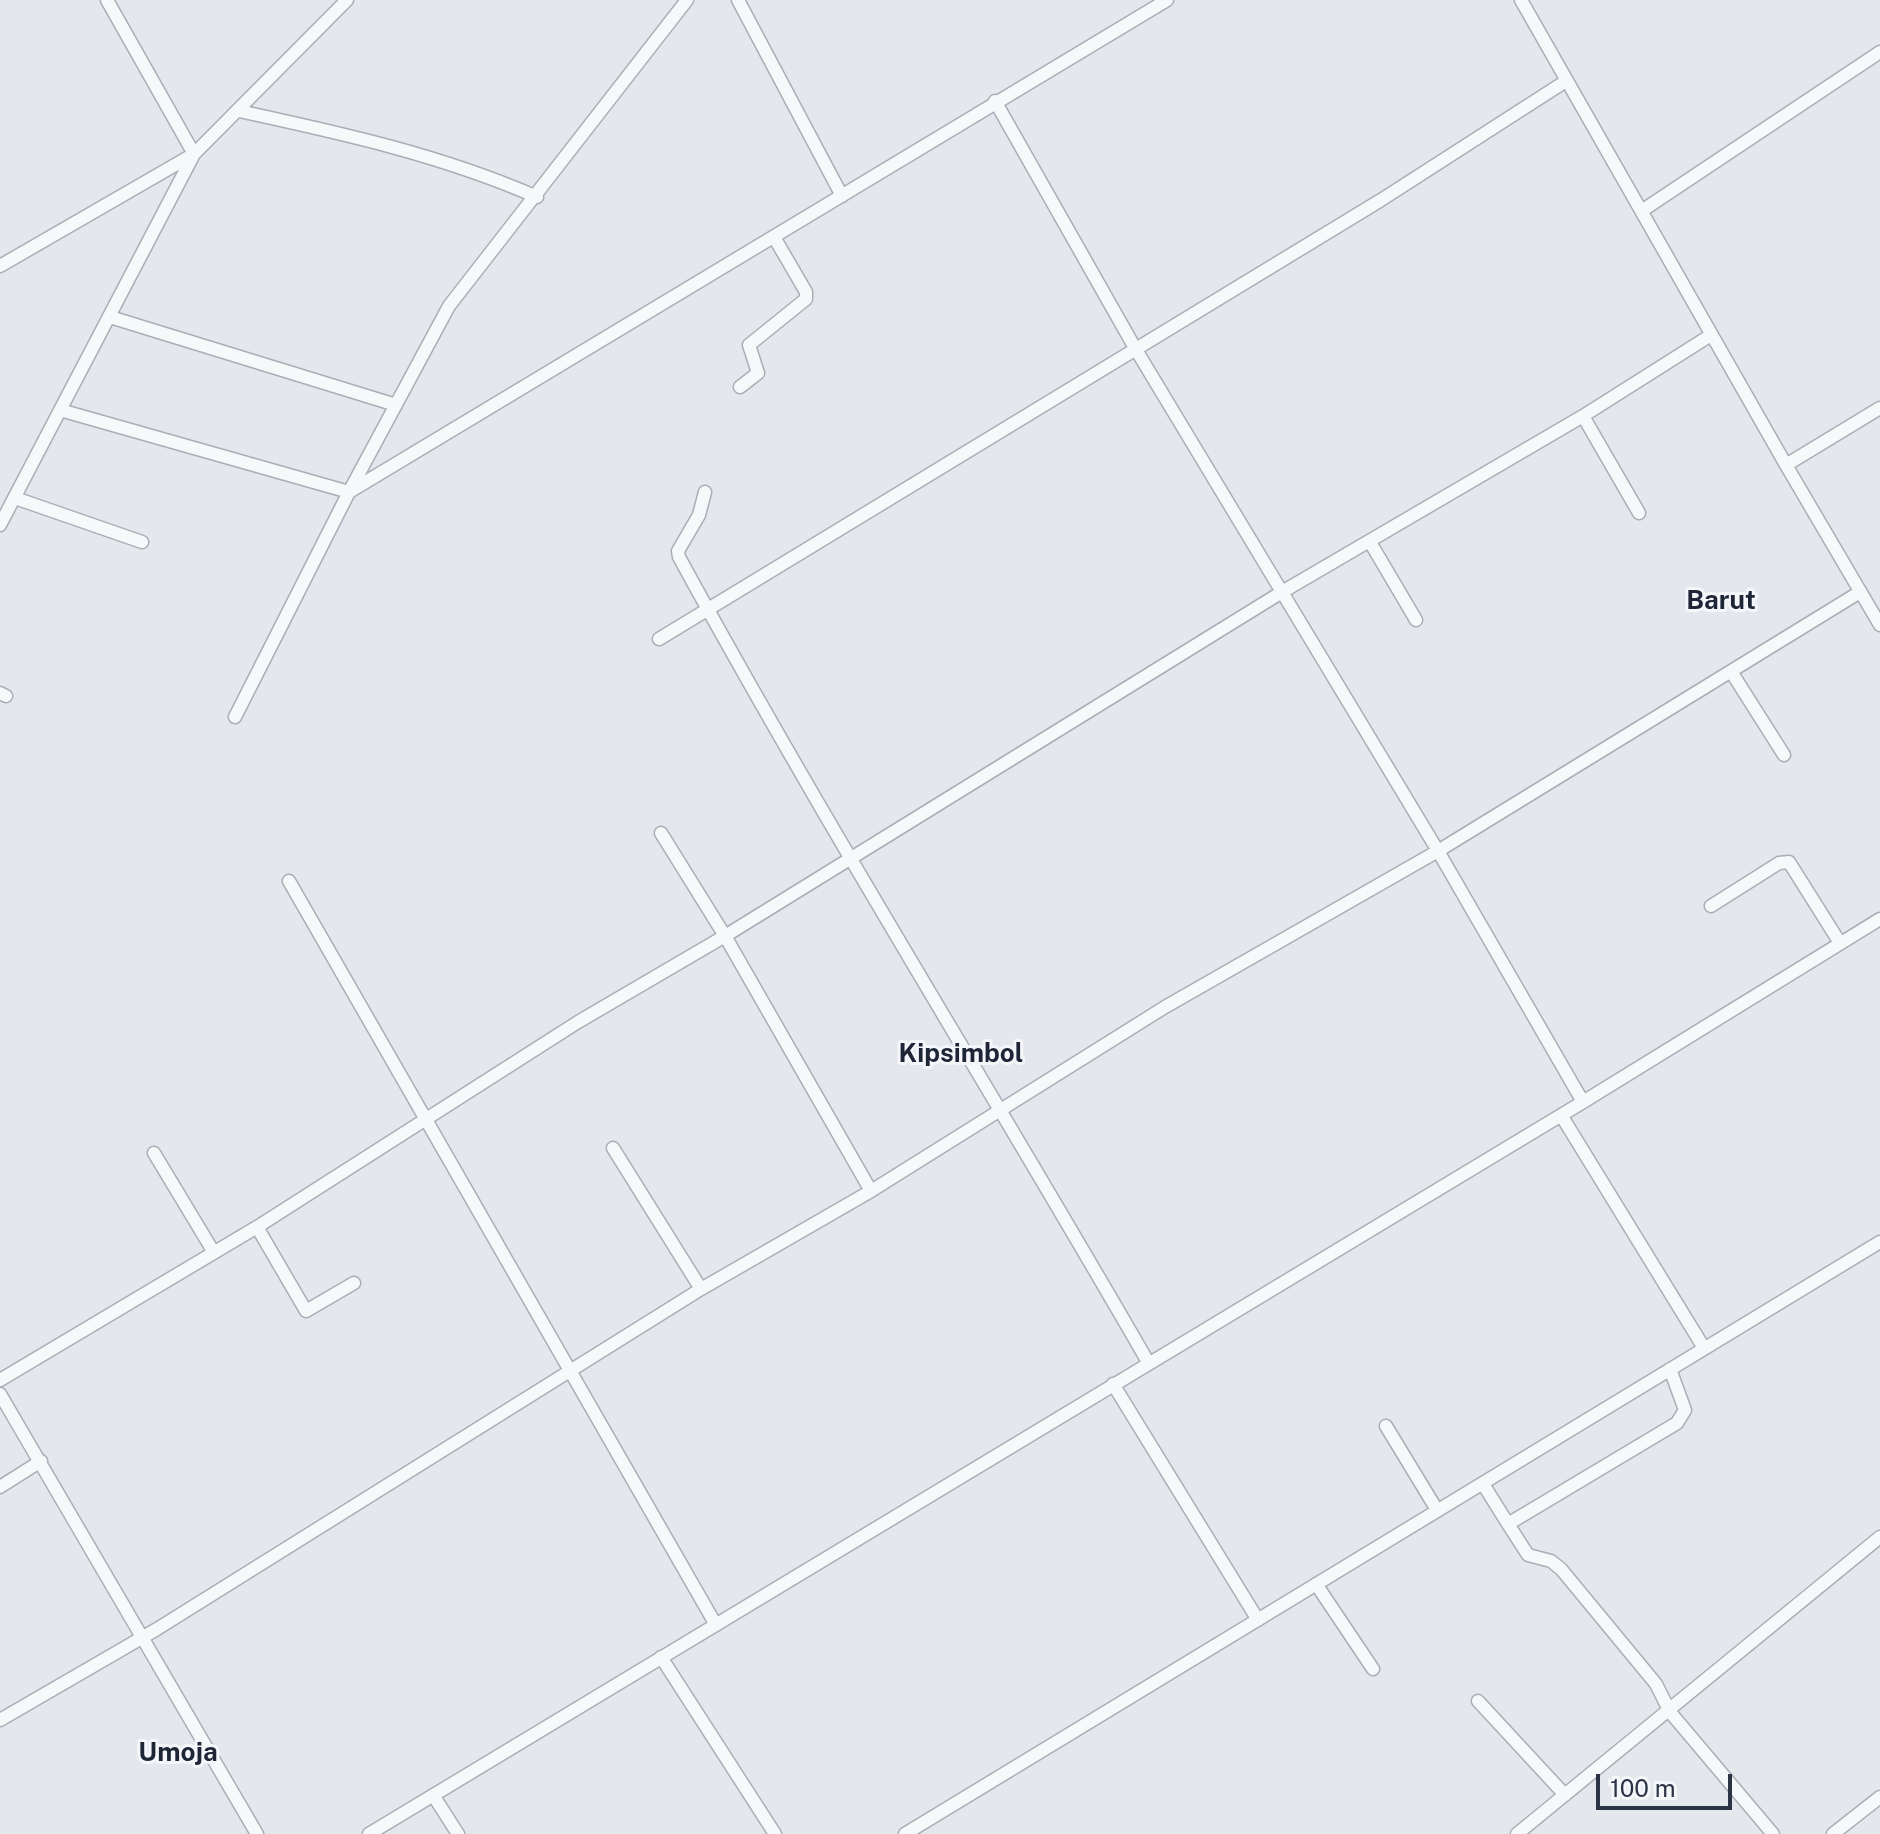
<!DOCTYPE html>
<html>
<head>
<meta charset="utf-8">
<style>
  body { margin:0 }
  #map { position:relative; width:1880px; height:1834px; overflow:hidden; background:#e4e7ec; font-family:"Public Sans",sans-serif }
  canvas { display:block }
  .scale { position:absolute; left:1596px; top:1774px; width:136px; height:36px; box-sizing:border-box; border:4px solid #2b3445; border-top:0; padding-left:10px; font-size:24px; line-height:28px; white-space:nowrap; color:#2b3445; -webkit-text-stroke:6px #f4f6f9; paint-order:stroke }
</style>
</head>
<body>
<div id="map">
<canvas width="1880" height="1834"></canvas>
<div class="scale">100 m</div>
</div>
<script>
const c = document.querySelector('canvas').getContext('2d');
c.lineJoin = 'round';
function strokePath(path, color, width, dash) { c.strokeStyle = color; c.lineWidth = width; c.lineCap = dash ? 'butt' : 'round'; c.setLineDash(dash || []); c.stroke(path); }
function write(font, color, halo, rows, align = 'center') {
  c.font = font + ' "Public Sans",sans-serif'; c.lineWidth = 6; c.setLineDash([]); c.textBaseline = 'middle'; c.strokeStyle = halo; c.fillStyle = color; for (const [text, x, y, turn = 0] of rows) {
    c.save(); c.translate(x, y); c.rotate((+turn || 0) * Math.PI / 180); c.textAlign = isNaN(turn) ? turn : align; if (halo) c.strokeText(text, 0, 0); c.fillText(text, 0, 0); c.restore();
  }
}
const minor = new Path2D(`
  M738 0 842 196
  M1521 0 1786 465
  M995 101 1135 348 1438 851 1583 1102
  M239 111C341 133 441 155 537 197
  M1643 210 1880 52
  M0 266 194 154 347 0
  M110 317 396 405
  M740 387 758 373 749 345 806 299V292L774 237
  M1880 408 1786 465 1880 625
  M60 410 349 492 1167 0
  M1583 416 1639 513
  M705 492 699 515 678 551 679 557C828 830 993 1093 1148 1362
  M15 498 142 542
  M0 525 194 154 107 0
  M1370 542 1416 620
  M659 639 1381 200 1566 81
  M1732 673 1784 755
  M0 693 6 696
  M235 717 349 492 449 306 687 0
  M661 833 725 936 871 1191
  M289 881 716 1625
  M1711 906 1779 863 1789 862 1840 943
  M1561 1115 1704 1348
  M613 1148 701 1289
  M154 1153 213 1251
  M257 1227 306 1311 354 1283
  M0 1380 257 1227 578 1022 725 936 1282 592 1583 416 1711 335
  M1113 1384 1258 1620
  M0 1394 257 1834
  M1386 1426 1437 1510
  M1483 1484 1508 1524 1677 1423 1685 1410 1670 1369
  M0 1487 41 1461
  M1508 1524 1528 1555 1551 1561 1561 1569 1656 1684 1670 1712 1773 1834
  M1316 1584 1373 1669
  M661 1657 775 1834
  M1478 1701 1565 1795
  M0 1720 157 1629 701 1289 871 1191 1165 1007 1438 851 1860 592
  M433 1795 458 1834
  M369 1834 1583 1102 1880 919
  M905 1834 1880 1242
  M1517 1834 1880 1537
  M1833 1834 1880 1797`);
strokePath(minor, '#a9aeb7', 15);
strokePath(minor, '#f7f8fa', 12);
write('bold 26px', '#1d2536', '#f4f6f9', [
  ["Barut",1721,601],
  ["Kipsimbol",961,1054],
  ["Umoja",178,1753]
]);
</script>
</body>
</html>
